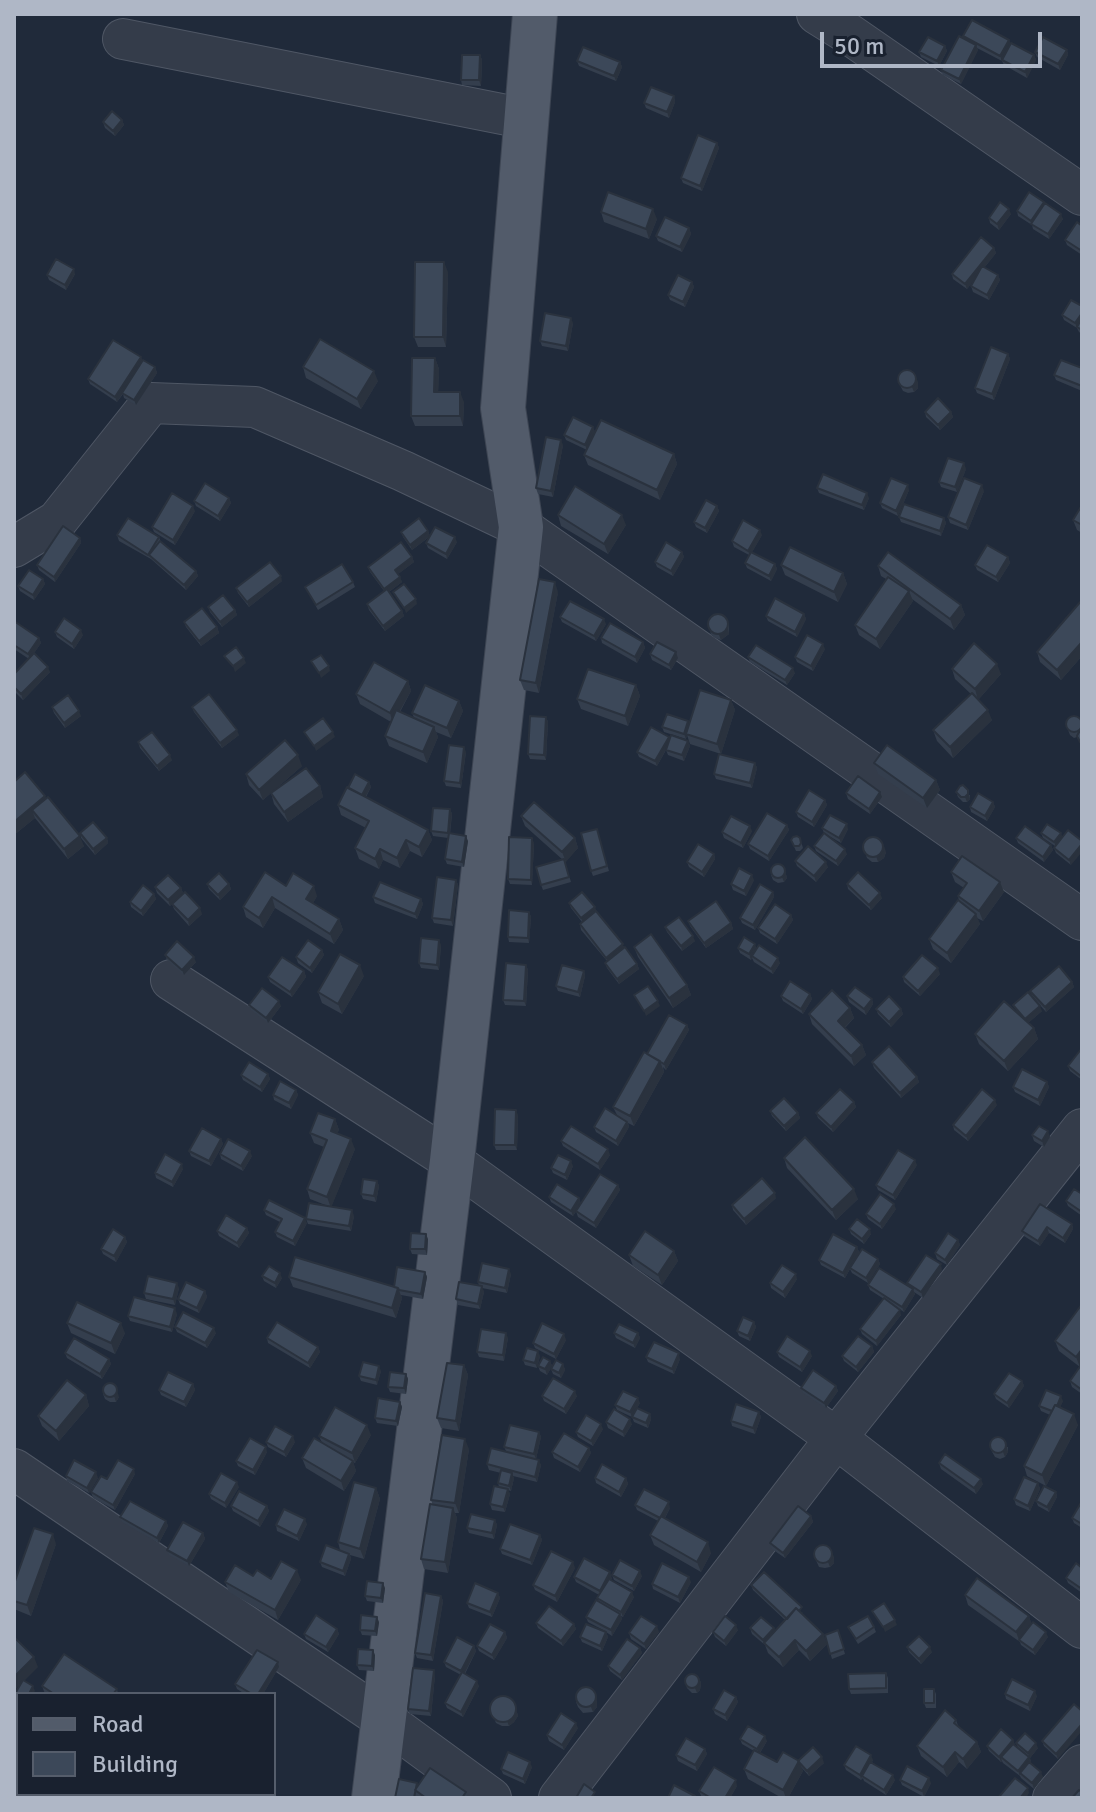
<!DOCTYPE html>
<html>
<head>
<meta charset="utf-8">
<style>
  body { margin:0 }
  #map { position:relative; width:1096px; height:1812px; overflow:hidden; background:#202a3a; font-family:Signika,sans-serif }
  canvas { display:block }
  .frame { position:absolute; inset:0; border:16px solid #afb7c6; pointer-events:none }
  .legend { position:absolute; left:16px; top:1692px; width:260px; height:104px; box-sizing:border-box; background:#19212f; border:2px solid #555d6b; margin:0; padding:10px 14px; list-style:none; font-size:24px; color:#afb7c6 }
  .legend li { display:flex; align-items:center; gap:16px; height:40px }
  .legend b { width:40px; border:2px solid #555d6b }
  .scale { position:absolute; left:820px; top:32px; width:222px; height:36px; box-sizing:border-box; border:4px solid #afb7c6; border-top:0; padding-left:10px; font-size:24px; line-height:28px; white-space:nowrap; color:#afb7c6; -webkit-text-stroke:6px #19212f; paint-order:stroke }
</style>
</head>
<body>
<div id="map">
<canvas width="1096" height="1812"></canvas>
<div class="frame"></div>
<ul class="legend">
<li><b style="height:10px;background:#525b6a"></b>Road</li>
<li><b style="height:22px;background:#3c4859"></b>Building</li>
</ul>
<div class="scale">50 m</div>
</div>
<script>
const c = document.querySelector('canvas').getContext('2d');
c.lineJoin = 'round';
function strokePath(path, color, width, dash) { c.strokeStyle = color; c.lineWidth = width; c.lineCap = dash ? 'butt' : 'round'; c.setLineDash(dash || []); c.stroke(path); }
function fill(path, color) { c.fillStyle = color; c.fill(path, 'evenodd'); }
const minor = new Path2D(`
  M817 14 849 34 1082 195
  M123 39 527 119
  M14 547 57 521 151 403 255 407 403 471 521 527 1082 920
  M171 980 452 1161 836 1438 1082 1628
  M14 1469 383 1719 491 1798
  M559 1798 836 1438 1082 1129
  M1053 1798 1082 1765`);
const major = new Path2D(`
  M374 1798 452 1161 521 527 503 408 535 14`);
strokePath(minor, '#4f5765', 42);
strokePath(major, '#3d4553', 46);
strokePath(minor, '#343c4a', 40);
strokePath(major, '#525b6a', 44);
fill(new Path2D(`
  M963 36 1009 40 1010 44 1034 55 1036 60 1027 78 1004 65 1002 61 977 48 978 50 961 84 943 75 941 70 964 39Z
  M945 46 947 51 939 66 921 57 919 52Z
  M1067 50 1068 55 1060 70 1037 57 1035 52Z
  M480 55 482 60 481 86 462 85 461 80Z
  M577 61 620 62 622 67 616 81 579 66Z
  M674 96 675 102 669 118 646 108 644 103Z
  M122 120 124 125 115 136 105 128 103 122Z
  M717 143 719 148 702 191 683 183 681 178Z
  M1044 202 1063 219 1049 239 1033 229 1032 225 1018 216 1017 211Z
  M601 212 657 219 649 239 604 222Z
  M1011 214 999 230 990 223 989 218Z
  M1082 226V255L1067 245 1065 240Z
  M689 228 691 234 682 252 658 241 656 236Z
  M994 248 996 253 984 268 998 275 1000 280 989 300 973 292 971 286 975 279 967 289 953 279 952 274Z
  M448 272 446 347H418L414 337Z
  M75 274 66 290 49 280 47 275Z
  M692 282 694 287 685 307 670 300 668 295Z
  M1082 306V334L1079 332 1077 328 1064 320 1062 315Z
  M573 323 568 351 542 346 540 341Z
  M1008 354 1010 359 994 400 977 393 975 388Z
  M141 357 142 361 155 367 157 373 136 405 124 398 123 394 117 402 90 384 88 379Z
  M435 358 439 369 438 392 464 402 463 426H415L411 416Z
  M303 367 378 381 361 409 306 378Z
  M1082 368V391L1056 380 1054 375Z
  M918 382V388L914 392 908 393 903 391 900 385Z
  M925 412H951L953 417 940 430 926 417Z
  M593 427 595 432 674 454 677 464 660 500 588 465 584 455 587 450 566 440 564 435Z
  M563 445 553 497 538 494 536 488Z
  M966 469 957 492 941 487 939 482Z
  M817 488 869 498 864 510 819 493Z
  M909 490 898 516 882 508 880 503Z
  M984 491 968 530 950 523 948 517Z
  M229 498 231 503 220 521 196 506 194 501Z
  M1082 505V533L1077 530 1073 520Z
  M717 506 719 511 707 533 696 527 694 522Z
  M195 511 175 545 154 532 152 527Z
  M558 515 626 525 608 554 561 526Z
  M899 517 944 518 946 523 941 536 901 522Z
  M428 531 430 536 457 542 447 559 428 548 426 543 429 537 412 550 403 537 401 532Z
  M117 535 159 537 161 542 196 571 198 576 186 590 151 559 119 541Z
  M762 535 752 552 775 564 777 569 771 581 747 568 745 563 749 555 734 547 732 541Z
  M80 538 81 543 55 582 39 570 37 565Z
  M682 552 684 557 673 576 657 567 655 562Z
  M412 557 414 562 398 574 402 582 389 592 402 611 404 616 385 631 369 610 367 604 384 591 370 572 368 567Z
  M1008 557 1010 563 998 582 977 570 975 565Z
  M781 565 843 573 847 584 838 602 785 575Z
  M878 566 961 605 965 615 954 630 912 599 913 601 880 649 859 635 855 625 886 579 881 576Z
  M43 579 45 584 34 600 20 591 18 586Z
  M282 581 249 607 238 593 236 588Z
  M353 582 355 587 318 610 305 587Z
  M558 592 539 693 524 690 520 680Z
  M1082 600V656L1061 680 1040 662 1037 652Z
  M208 607 235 610 237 615 222 627 210 612Z
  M804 614 806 619 797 637 768 621 766 616Z
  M560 617 606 624 596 641 562 622Z
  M14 621 39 638 41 643 32 656 50 672 23 700 14 691V674L29 659 14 649Z
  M184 622 217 627 219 633 201 646 186 627Z
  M729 623V634L721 640 715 638 711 635 710 630Z
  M55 632 83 635 74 649 57 637Z
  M601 638 643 642 645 648 637 663 602 643Z
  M825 649 813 671 797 662 795 657Z
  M650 654 678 658 671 670 652 660Z
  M748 657 795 673 787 685 750 662Z
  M952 669 1001 674 978 700 992 720 953 758 937 741 933 730 971 694 955 679Z
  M408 681 411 691 400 712 414 718 412 713 459 701 463 711 451 738 436 732 438 737 427 763 389 746 385 736 391 722 360 704 356 694Z
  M636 685 640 696 628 726 581 709 577 699Z
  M731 700 735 710 721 754 690 744 687 735 686 739 664 732 662 727 689 725Z
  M52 707 81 716 65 728 54 713Z
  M192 707 239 735 222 748 194 712Z
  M546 717 548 722 546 760 530 759 528 754Z
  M1082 722V747L1077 737 1074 738 1070 735 1066 725Z
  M669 740 688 741 690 746 684 761 668 755 666 750 657 766 639 757 637 752Z
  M138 742 172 760 159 771 140 748Z
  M466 752 461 788 446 786 444 781Z
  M755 763 757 768 752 788 716 779 714 774Z
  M874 763 936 780 940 790 927 808 878 774Z
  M302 766 263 800 249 785 246 774Z
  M14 782 46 798 84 846 68 859 35 818 14 835Z
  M369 782 371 787 366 797 428 830 432 840 422 857 410 851 400 868 383 860 379 869 359 859 355 848 366 828 341 815 338 805 348 788Z
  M320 786 323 797 288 822 274 804 271 793Z
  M956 792 970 795V799L967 802H963L958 797Z
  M846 793 882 797 870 814 848 799Z
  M825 800 827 805 814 827 798 817 796 812Z
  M993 802 995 807 987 821 971 812 970 807Z
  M450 809 452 814 450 834 468 841 464 867 447 864 445 859 448 838 433 836 431 831Z
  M521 816 575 838 578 848 565 862 571 882 543 890 541 885 563 860 525 826Z
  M787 825 789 830 769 861 750 849 748 844Z
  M822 828 848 829 841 843 824 833Z
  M597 829 609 871 593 876 591 871Z
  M752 831 743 848 724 838 722 832Z
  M80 833 107 838 108 843 95 855 81 838Z
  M1041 833 1062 837 1071 865 1056 853 1054 848 1055 846 1043 838Z
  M800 838 803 848 800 851H796L791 840Z
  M1016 838 1051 845 1053 850 1044 862 1018 843Z
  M534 843 532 885 510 884 508 879Z
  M814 846 847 854 838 866 816 851Z
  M863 847 886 852 884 858 878 862H872L867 858Z
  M714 854 715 859 704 877 689 867 687 862Z
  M795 861 828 867 816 882 797 866Z
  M784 867 787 878 784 882 778 883 773 880 771 875Z
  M951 872 1004 892 983 921 977 918 980 924 951 963 933 949 929 939 959 901 958 896 964 888 955 882Z
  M456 880 458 885 453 926 434 923 432 918Z
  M754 880 746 896 733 890 731 884Z
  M207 884H229L231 889 220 900 209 889Z
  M847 884 882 898 871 910 848 889Z
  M286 886 317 896 313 903 339 919 343 930 334 944 275 908 263 928 246 917 243 907Z
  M155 887 181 888 183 893 170 906 157 893Z
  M773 892 774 897 755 930 742 923 740 918Z
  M154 894 156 899 143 916 131 907 130 902Z
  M373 897 421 899 423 904 417 919 375 903Z
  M569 903 597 912 637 964 639 969 619 984 607 968 605 963 607 961 581 930 580 924 582 922 571 908Z
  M172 904 202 914 189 926 174 909Z
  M529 912 531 917 529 943 509 942 508 937Z
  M791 915 793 920 777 944 760 933 758 928Z
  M688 921 731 923 733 929 706 948 690 926Z
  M665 927 695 941 682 951 667 932Z
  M441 945 439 970 421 968 419 963Z
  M634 947 687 985 691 995 673 1008 638 957Z
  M738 948 757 949 780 963 773 974 754 962 752 958 751 960 740 953Z
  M322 950 324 955 312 973 298 963 296 957Z
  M165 955 196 962 184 975 167 960Z
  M526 965 528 970 526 1006 505 1005 503 1000Z
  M304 971 306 977 292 997 270 982 268 977Z
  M584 971 585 976 580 997 558 991 556 986Z
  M940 974 920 996 904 982 903 977Z
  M364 976 342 1014 322 1003 318 992Z
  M1072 982 1074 987 1046 1012 1032 996 1030 991Z
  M810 994 812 999 803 1014 783 1001 781 996Z
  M847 996 872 999 873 1004 866 1015 849 1002Z
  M249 1005 281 1006 268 1023 251 1010Z
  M1013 1005 1042 1011 1028 1023 1034 1028 1038 1039 1008 1071 979 1044 975 1034 1019 1014Z
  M850 1008 854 1018 845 1028 862 1045 866 1055 854 1066 812 1024 809 1014Z
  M876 1009H901L903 1014 891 1027 878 1014Z
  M687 1025 689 1030 666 1070 663 1067 664 1072 634 1126 628 1123 629 1127 618 1146 596 1132 594 1127 617 1115 613 1107 647 1054Z
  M1082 1048V1080L1070 1071 1068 1066Z
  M872 1062 917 1077 919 1082 901 1098 874 1068Z
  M268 1074 270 1079 262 1092 243 1080 241 1075Z
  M1047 1082 1049 1087 1040 1106 1015 1092 1013 1087Z
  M296 1090 298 1095 291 1109 274 1100 273 1095Z
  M854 1102 856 1107 833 1132 818 1118 816 1113Z
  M997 1105 968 1141 954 1130 953 1125Z
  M770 1111 798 1113 800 1118 786 1131 772 1116Z
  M518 1115 517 1150H496L494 1145Z
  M335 1119 339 1130 337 1133 355 1149 331 1207 354 1216 351 1231 308 1224 306 1219 328 1206 310 1199 307 1189 324 1147 314 1143 310 1133Z
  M1032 1135 1050 1137 1044 1147 1034 1141Z
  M221 1139 223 1144 211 1166 191 1156 189 1151Z
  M561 1141 610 1155 600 1170 563 1146Z
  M220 1154 252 1156 243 1171 221 1159Z
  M784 1158 858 1199 836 1220 787 1168Z
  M917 1165 895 1200 878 1190 876 1185Z
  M573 1166 567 1180 553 1173 551 1168Z
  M183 1169 173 1187 156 1178 155 1173Z
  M377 1181 379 1186 376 1202 363 1199 361 1194Z
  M618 1185 620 1190 596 1228 578 1217 576 1211Z
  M1082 1194V1216L1068 1206 1066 1201Z
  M549 1197 579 1198 581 1204 573 1216 551 1202Z
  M776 1198 746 1225 733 1210 732 1205Z
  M896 1209 882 1229 868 1219 866 1214Z
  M264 1210 307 1223 295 1246 277 1237 275 1232 280 1222 266 1215Z
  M1072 1224 1073 1229 1065 1243 1049 1233 1040 1246 1024 1236 1022 1231Z
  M247 1228 249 1233 239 1248 219 1236 217 1231Z
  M849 1229 871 1234 864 1244 851 1234Z
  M125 1237 127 1242 116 1262 103 1254 101 1249Z
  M428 1239 427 1255 412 1254 410 1249Z
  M958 1240 960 1245 947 1265 937 1259 935 1253Z
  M857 1247 859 1252 878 1259 880 1264 868 1283 852 1273 850 1269 845 1278 821 1265 819 1260Z
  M674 1251 678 1261 662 1285 633 1266 629 1255Z
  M942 1270 923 1298 914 1292 915 1294 904 1312 892 1304 901 1315 877 1346 862 1334 860 1329 884 1299 870 1290 868 1285 908 1286 907 1283Z
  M425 1272 427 1277 423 1299 401 1295 402 1298 396 1318 293 1287 289 1277 394 1287Z
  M511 1274 507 1293 482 1288 484 1292 480 1309 458 1305 456 1299 479 1286 478 1282Z
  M262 1276 282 1278 276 1288 264 1281Z
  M797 1279 785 1298 771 1288 770 1283Z
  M179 1288 175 1305 146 1299 144 1293Z
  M205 1291 207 1297 199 1313 180 1304 178 1299Z
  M1082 1304V1364L1080 1367 1059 1351 1055 1341Z
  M177 1314 172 1332 130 1321 128 1316Z
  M754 1322 756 1327 750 1341 739 1336 737 1331Z
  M67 1323 125 1333 115 1354 71 1333Z
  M175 1327 216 1333 207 1348 177 1332Z
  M614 1333H638L640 1338 635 1348 616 1338Z
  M267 1338 318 1347 320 1352 310 1368 268 1343Z
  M508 1338 504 1361 479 1357 477 1352Z
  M566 1340 556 1359 535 1348 533 1343Z
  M872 1346 874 1352 858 1372 844 1361 842 1356Z
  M777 1352 812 1356 802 1372 779 1357Z
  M65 1353 109 1359 111 1364 102 1379 67 1358Z
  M540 1356 537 1368 525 1365 523 1360Z
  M646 1357 680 1359 674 1374 648 1362Z
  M550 1361 552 1366 547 1375 540 1371 538 1366Z
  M563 1364 565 1370 561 1378 553 1374 551 1369Z
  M464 1365 468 1375 459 1431 441 1428 437 1418Z
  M1082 1366V1394L1072 1387 1070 1381Z
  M381 1371 377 1385 361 1381 359 1376Z
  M406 1374 408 1379 406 1394 390 1392 388 1387Z
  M1022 1381 1024 1386 1009 1408 996 1399 994 1394Z
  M193 1384 195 1390 186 1407 161 1395 159 1390Z
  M836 1386 838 1391 826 1408 803 1393 801 1388Z
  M103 1394 119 1397 116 1402H110L105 1399Z
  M86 1395 89 1406 59 1441 42 1426 38 1416Z
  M542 1396H577L566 1414 544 1401Z
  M1063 1401 1060 1407 1078 1425 1046 1486 1027 1476 1024 1466 1050 1415 1041 1411 1039 1406Z
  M400 1402 402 1407 398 1426 377 1423 375 1418Z
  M640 1403 637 1408 650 1414 651 1419 648 1428 634 1422 632 1417 617 1410 615 1405Z
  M759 1412 761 1417 755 1434 732 1426 731 1421Z
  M606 1422 632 1424 624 1437 608 1428Z
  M603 1429 593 1446 578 1437 576 1432Z
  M539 1432 541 1437 536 1459 541 1465 537 1482 513 1476 514 1478 511 1491 508 1490 510 1494 505 1512 492 1510 490 1504 499 1487 498 1483 501 1473 489 1470 487 1464 506 1451 504 1447Z
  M371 1435 355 1463 353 1462 356 1471 344 1491 306 1468 302 1458 322 1443 319 1436Z
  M266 1442H295L286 1457 268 1447Z
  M1008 1447V1452L1005 1457 1000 1459 995 1457 990 1448Z
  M589 1448 591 1453 580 1472 554 1458 552 1452Z
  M469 1449 459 1513H455L457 1518 448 1573 424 1569 421 1559 433 1505 431 1500Z
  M267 1452 255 1475 238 1466 236 1461Z
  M939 1463 983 1484 976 1494 941 1469Z
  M135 1474 115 1510 93 1498 91 1492 107 1479Z
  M66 1476 98 1478 89 1493 67 1481Z
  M595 1478H626L628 1484 621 1497 596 1483Z
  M1038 1483 1040 1489 1030 1511 1016 1505 1014 1499Z
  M239 1487 226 1508 211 1499 209 1494Z
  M376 1488 380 1499 364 1559 350 1555 351 1559 345 1576 322 1567 320 1562 340 1550 338 1542Z
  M1056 1492 1057 1497 1049 1512 1038 1506 1036 1501Z
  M1082 1501V1528L1074 1523 1072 1518Z
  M635 1505 670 1508 665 1518 711 1553 701 1572 654 1545 650 1535 658 1521 637 1510Z
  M231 1506H267L269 1511 260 1527 233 1511Z
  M811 1516 813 1522 785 1558 772 1549 770 1543Z
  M120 1517 166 1521 168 1526 159 1543 122 1522Z
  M495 1520 497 1525 494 1539 469 1533 467 1528Z
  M307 1524 299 1541 277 1531 276 1525Z
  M203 1533 205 1539 189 1566 169 1555 167 1550Z
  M540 1535 542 1540 532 1565 502 1554 500 1549Z
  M56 1544 31 1616 14 1609V1584Z
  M814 1556 834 1557V1563L830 1567 825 1568 819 1567Z
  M575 1568 557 1602 535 1590 533 1585Z
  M1082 1568V1593L1068 1583 1066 1578Z
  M612 1575 642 1576 634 1591 614 1580Z
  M253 1576 301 1580 278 1620 229 1592 225 1582Z
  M574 1577 612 1578 611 1580 634 1597 623 1617 621 1616 622 1619 612 1636 606 1632 608 1637 602 1651 582 1642 580 1637 605 1631 588 1622 586 1617 599 1602 597 1598 599 1595 576 1582Z
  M691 1582 680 1603 653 1589 652 1584Z
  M751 1585 803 1613 802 1614 823 1634 827 1644 810 1661 799 1650 783 1667 768 1653 765 1645 752 1634 750 1628H774L775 1632 785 1620 753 1590Z
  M385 1588 383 1603 367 1601 365 1596Z
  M498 1593 500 1598 492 1617 469 1608 467 1603Z
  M965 1595 1029 1616 1031 1623 1048 1637 1035 1655 1021 1645 1020 1642 968 1605Z
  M441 1596 443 1601 433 1661 417 1658 415 1653Z
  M379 1622 377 1636 362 1635 360 1630Z
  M536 1623 574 1624 576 1629 563 1646 538 1628Z
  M848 1627H874L876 1632 858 1644Z
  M337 1629 339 1634 328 1652 306 1639 304 1634Z
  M738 1630 726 1646 715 1637 713 1632Z
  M838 1630 845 1654 832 1659 825 1635Z
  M505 1632 507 1638 494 1660 479 1651 477 1646Z
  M659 1632 646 1649 631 1639 629 1633Z
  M474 1646 476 1651 465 1674 479 1686 463 1717 447 1708 445 1703 461 1675 446 1667 444 1662Z
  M907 1647 932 1652 921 1664 909 1652Z
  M640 1648 642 1653 622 1680 610 1671 608 1666Z
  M375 1655 374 1671 359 1670 357 1665Z
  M279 1667 263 1694H245L237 1689 235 1684Z
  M886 1673 888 1678V1693L851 1694 849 1689Z
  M435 1675 431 1716 410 1714 408 1709Z
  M699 1678 701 1683 700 1690 697 1693H692L687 1688 685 1683Z
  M42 1686 117 1689 118 1694H45Z
  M934 1689 936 1694V1708H926L924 1703Z
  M595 1692 597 1697V1707L593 1712 583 1713 578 1707 576 1702Z
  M1005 1694 1037 1696 1030 1711 1006 1699Z
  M736 1697 738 1702 727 1721 715 1714 713 1709Z
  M1074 1704 1058 1759 1044 1746 1042 1741Z
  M515 1705 518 1716 514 1722 509 1726H502L496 1723 491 1712Z
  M956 1720 959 1728 977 1742 981 1752 967 1769 959 1762 947 1777 921 1756 917 1746Z
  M578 1728 564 1750 549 1741 547 1735Z
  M740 1739 767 1741 760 1753 777 1762 798 1761 824 1763 809 1776 801 1767 803 1771 788 1798H782L748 1779 744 1769 754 1751 742 1744Z
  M1013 1740 1015 1745 1018 1748 1016 1743 1038 1748 1030 1758 1031 1763 1043 1777 1034 1789 1021 1778 1020 1776 1003 1763 1002 1761 1001 1762 989 1751 987 1746Z
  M705 1749 707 1754 697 1771 678 1761 676 1755Z
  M873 1760 872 1762 895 1780 886 1795 864 1781 863 1778 861 1780 846 1770 844 1765Z
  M532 1767 525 1784 503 1774 501 1769Z
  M900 1780 931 1783 924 1797 902 1785Z
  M417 1783 418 1786 466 1792 468 1798H418L417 1796V1798H395Z
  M737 1786 730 1798H704L701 1796 699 1791Z
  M90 1794H129L133 1798H96Z`), '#343e4d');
fill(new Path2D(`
  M1009 40 1011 45 1002 61 1000 56Z
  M976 45 978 50 961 84 959 79Z
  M945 46 947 51 939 66 937 61Z
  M1067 50 1068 55 1060 70 1058 64Z
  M480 55 482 60 481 86 479 80Z
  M1034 55 1036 60 1027 78 1025 72Z
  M620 62 622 67 616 81 614 76Z
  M674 96 675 102 669 118 667 112Z
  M122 120 124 125 115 136 113 131Z
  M717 143 719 148 702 191 700 186Z
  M653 209 657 219 649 239 646 229Z
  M1009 209 1011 214 999 230 997 224Z
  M1061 214 1063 219 1049 239 1048 234Z
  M689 228 691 234 682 252 680 247Z
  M994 248 996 253 967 289 965 284Z
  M444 262 448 272 446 347 443 337Z
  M74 269 75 274 66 290 65 285Z
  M998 275 1000 280 989 300 987 295Z
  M692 282 694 287 685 307 683 302Z
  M1082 313V321L1077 328 1075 323Z
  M571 318 573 323 568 351 566 346Z
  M1008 354 1010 359 994 400 992 394Z
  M141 357 143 363 117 402 115 397Z
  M435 358 439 369 438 402 434 392Z
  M155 367 157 373 136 405 134 400Z
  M374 371 378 381 361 409 357 399Z
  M916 377 918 382V388L914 392 912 387Z
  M460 392 464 402 463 426 460 416Z
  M951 412 953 417 940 430 938 425Z
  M593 427 595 432 587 450 585 445Z
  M561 440 563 445 553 497 551 491Z
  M674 454 677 464 660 500 657 490Z
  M964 463 966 469 957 492 955 487Z
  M908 485 909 490 898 516 896 511Z
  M982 485 984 491 968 530 966 525Z
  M867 493 869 498 864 510 862 505Z
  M229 498 231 503 220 521 218 516Z
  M193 506 195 511 175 545 173 540Z
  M717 506 719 511 707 533 705 528Z
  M622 515 626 525 608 554 604 544Z
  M944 518 946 523 941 536 940 531Z
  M760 530 762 535 750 556 748 551Z
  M428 531 430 536 412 550 410 545Z
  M455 537 457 542 447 559 446 554Z
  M80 538 81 543 55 582 54 577Z
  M682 552 684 557 673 576 671 571Z
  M412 557 414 562 397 575 395 570Z
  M1008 557 1010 563 998 582 996 577Z
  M775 564 777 569 771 581 769 576Z
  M196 571 198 576 186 590 184 585Z
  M843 573 847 584 838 602 834 592Z
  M281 576 282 581 249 607 247 602Z
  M400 577 402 582 386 594 384 589Z
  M43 579 45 584 34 600 33 595Z
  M555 582 558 592 539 693 536 683Z
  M909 591 913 601 880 649 876 639Z
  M416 599 417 604 406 613 404 608Z
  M961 605 965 615 954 630 950 619Z
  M235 610 237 615 222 627 220 622Z
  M402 611 404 616 385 631 383 626Z
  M804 614 806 619 797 637 795 632Z
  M727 618 729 634 721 640 719 635Z
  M604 619 606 624 596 641 594 636Z
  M217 627 219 633 201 646 199 641Z
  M81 630 83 635 74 649 72 644Z
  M39 638 41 643 30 659 28 654Z
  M643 642 645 648 637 663 635 657Z
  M1082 642V656L1061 680 1057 670Z
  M823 644 825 649 813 671 811 666Z
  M676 652 678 658 671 670 669 665Z
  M244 658 246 663 235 672 233 666Z
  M997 664 1001 674 978 700 975 689Z
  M329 666 330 671 321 678 319 673Z
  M48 667 50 672 23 700 21 694Z
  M793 668 795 673 787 685 785 680Z
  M408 681 411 691 393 723 390 713Z
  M636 685 640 696 628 726 625 716Z
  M731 700 735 710 721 754 717 744Z
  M459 701 463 711 451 738 447 728Z
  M988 710 992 720 953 758 950 747Z
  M79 711 81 716 65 728 64 723Z
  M546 717 548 722 546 760 544 755Z
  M688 721 690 726 686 739 684 734Z
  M434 727 438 737 427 763 423 752Z
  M237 730 239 735 222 748 220 743Z
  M333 732 335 737 316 751 314 746Z
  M669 737 670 742 657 766 655 761Z
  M688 741 690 746 684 761 682 755Z
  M464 747 466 752 461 788 460 783Z
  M170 755 172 760 159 771 157 766Z
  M298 755 302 766 263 800 259 790Z
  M755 763 757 768 752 788 750 783Z
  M936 780 940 790 927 808 923 798Z
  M369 782 371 787 363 801 362 796Z
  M320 786 323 797 288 822 284 812Z
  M968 790 970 799 967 802 965 797Z
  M880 792 882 797 870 814 869 809Z
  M45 796 49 806 32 810 35 818 14 835V822Z
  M825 800 827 805 814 827 812 822Z
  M993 802 995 807 987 821 985 816Z
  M450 809 452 814 449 838 448 833Z
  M847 824 848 829 841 843 839 838Z
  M787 825 789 830 769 861 768 856Z
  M750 826 752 831 743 848 741 843Z
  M428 830 432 840 422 857 419 847Z
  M1061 833 1063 838 1056 847 1054 842Z
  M80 836 84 846 68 859 64 849Z
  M466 836 468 841 464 867 462 862Z
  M107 838 108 843 95 855 93 849Z
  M532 838 534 843 532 885 531 880Z
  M575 838 578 848 566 862 562 852Z
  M406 840 410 851 400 868 397 858Z
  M1082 844V852L1071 865 1069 860Z
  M1051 845 1053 850 1044 862 1043 857Z
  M884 846 886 852 884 858 878 862 876 856Z
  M380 849 383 860 379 869 375 859Z
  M845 849 847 854 838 866 836 861Z
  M714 854 715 859 704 877 702 872Z
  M826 862 828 867 816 882 814 876Z
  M784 867 787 878 784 882 782 877Z
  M752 875 754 880 746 896 744 891Z
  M456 880 458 885 453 926 451 920Z
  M1000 882 1004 892 983 921 979 911Z
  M229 884 231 889 220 900 218 895Z
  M314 886 317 896 310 909 306 899Z
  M181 888 183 893 170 906 168 900Z
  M773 892 774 897 755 930 753 925Z
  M880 893 882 898 871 910 869 905Z
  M154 894 156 899 143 916 141 911Z
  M272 897 275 908 263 928 259 918Z
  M421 899 423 904 417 919 415 914Z
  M595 907 597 912 583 923 581 918Z
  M200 908 202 914 189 926 188 920Z
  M529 912 531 917 529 943 528 938Z
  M976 914 980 924 951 963 947 953Z
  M791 915 793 920 777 944 775 939Z
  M339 919 343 930 334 944 330 934Z
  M731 923 733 929 706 948 704 943Z
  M693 936 695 941 682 951 681 946Z
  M439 940 441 945 439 970 437 965Z
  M623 944 624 949 608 963 606 958Z
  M755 944 757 949 751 960 749 954Z
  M322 950 324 955 312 973 310 968Z
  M194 957 196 962 184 975 182 970Z
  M778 958 780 963 773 974 771 969Z
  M637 964 639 969 619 984 617 979Z
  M360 965 364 976 342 1014 338 1004Z
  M526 965 528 970 526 1006 524 1001Z
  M938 968 940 974 920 996 918 991Z
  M304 971 306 977 292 997 290 992Z
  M584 971 585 976 580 997 578 992Z
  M1072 982 1074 987 1046 1012 1045 1007Z
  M687 985 691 995 673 1008 669 998Z
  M810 994 812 999 803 1014 801 1009Z
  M872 999 873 1004 866 1015 864 1009Z
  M279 1001 281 1006 268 1023 266 1018Z
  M658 1001 660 1006 646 1016 644 1011Z
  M1040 1006 1042 1011 1027 1024 1025 1019Z
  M850 1008 854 1018 841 1031 838 1021Z
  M901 1009 903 1014 891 1027 889 1022Z
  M687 1025 689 1030 666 1070 664 1064Z
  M1034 1028 1038 1039 1008 1071 1004 1061Z
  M862 1045 866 1055 854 1066 851 1056Z
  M660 1061 664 1072 634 1126 630 1116Z
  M268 1074 270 1079 262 1092 260 1087Z
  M917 1077 919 1082 901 1098 900 1093Z
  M1047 1082 1049 1087 1040 1106 1038 1100Z
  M296 1090 298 1095 291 1109 289 1103Z
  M995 1100 997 1105 968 1141 966 1136Z
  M854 1102 856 1107 833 1132 831 1127Z
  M516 1110 518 1115 517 1150 515 1145Z
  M798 1113 800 1118 786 1131 784 1126Z
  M335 1119 339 1130 334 1141 331 1131Z
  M627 1122 629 1127 618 1146 616 1141Z
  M1048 1131 1050 1137 1044 1147 1042 1141Z
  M221 1139 223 1144 211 1166 209 1161Z
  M351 1139 355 1149 331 1208 327 1197Z
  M608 1149 610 1155 600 1170 598 1164Z
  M250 1151 252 1156 243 1171 241 1166Z
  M915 1160 917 1165 895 1200 893 1195Z
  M571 1161 573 1166 567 1180 565 1175Z
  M182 1164 183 1169 173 1187 172 1182Z
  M377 1181 379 1186 376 1202 374 1196Z
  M618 1185 620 1190 596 1228 594 1223Z
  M854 1189 858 1199 836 1220 832 1210Z
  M775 1193 776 1198 746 1225 744 1219Z
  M579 1198 581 1204 573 1216 571 1211Z
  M894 1204 896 1209 882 1229 880 1224Z
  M352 1210 354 1216 351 1231 349 1226Z
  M305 1218 307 1223 295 1246 293 1241Z
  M1072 1224 1073 1229 1065 1243 1063 1238Z
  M1047 1227 1049 1233 1040 1246 1038 1241Z
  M247 1228 249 1233 239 1248 237 1243Z
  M870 1229 871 1234 864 1244 862 1239Z
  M426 1234 428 1239 427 1255 425 1249Z
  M125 1237 127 1242 116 1262 114 1256Z
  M958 1240 960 1245 947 1265 945 1260Z
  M857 1247 859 1252 845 1278 843 1273Z
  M674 1251 678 1261 662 1285 658 1275Z
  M878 1259 880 1264 868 1283 866 1278Z
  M941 1264 942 1270 923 1298 921 1292Z
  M509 1269 511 1274 507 1293 505 1288Z
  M425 1272 427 1277 423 1299 421 1294Z
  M280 1273 282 1278 276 1288 275 1283Z
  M796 1274 797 1279 785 1298 783 1292Z
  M177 1283 179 1288 175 1305 173 1299Z
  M482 1286 484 1292 480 1309 478 1304Z
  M398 1288 402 1298 396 1318 392 1308Z
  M913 1289 915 1294 904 1312 902 1307Z
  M205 1291 207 1297 199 1313 197 1308Z
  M175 1308 177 1314 172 1332 170 1327Z
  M900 1310 901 1315 877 1346 876 1341Z
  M754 1322 756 1327 750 1341 748 1336Z
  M121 1323 125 1333 115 1354 111 1343Z
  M214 1328 216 1333 207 1348 205 1343Z
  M506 1333 508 1338 504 1361 503 1355Z
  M638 1333 640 1338 635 1348 633 1343Z
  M564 1334 566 1340 556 1359 554 1354Z
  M872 1346 874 1352 858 1372 856 1367Z
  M318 1347 320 1352 310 1368 308 1363Z
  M1082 1349V1364L1080 1367 1076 1357Z
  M538 1351 540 1356 537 1368 535 1363Z
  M810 1351 812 1356 802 1372 800 1367Z
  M679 1353 680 1359 674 1374 672 1369Z
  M109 1359 111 1364 102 1379 100 1374Z
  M550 1361 552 1366 547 1375 545 1369Z
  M563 1364 565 1370 561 1378 559 1373Z
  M464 1365 468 1375 459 1431 456 1421Z
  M379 1366 381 1371 377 1385 376 1380Z
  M406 1374 408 1379 406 1394 404 1388Z
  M1022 1381 1024 1386 1009 1408 1007 1403Z
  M193 1384 195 1390 186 1407 184 1402Z
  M116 1386 119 1397 116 1402 114 1396Z
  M836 1386 838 1391 826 1408 824 1403Z
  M575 1391 577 1396 566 1414 564 1409Z
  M86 1395 89 1406 59 1441 56 1431Z
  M1061 1396 1063 1401 1056 1417 1054 1412Z
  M638 1398 640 1403 632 1417 630 1412Z
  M400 1402 402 1407 398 1426 396 1421Z
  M759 1412 761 1417 755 1434 753 1428Z
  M650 1414 651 1419 648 1428 646 1423Z
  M1074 1414 1078 1425 1046 1486 1042 1475Z
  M630 1419 632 1424 624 1437 623 1432Z
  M601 1424 603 1429 593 1446 591 1441Z
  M367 1425 371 1435 355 1463 352 1453Z
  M539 1432 541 1437 536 1459 534 1454Z
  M293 1436 295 1442 286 1457 284 1452Z
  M465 1439 469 1449 459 1513 455 1503Z
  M1006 1442 1008 1452 1005 1457 1003 1452Z
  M266 1447 267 1452 255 1475 253 1470Z
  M589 1448 591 1453 580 1472 578 1467Z
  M539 1460 541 1465 537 1482 535 1477Z
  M353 1461 356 1471 344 1491 341 1481Z
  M134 1469 135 1474 115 1510 113 1505Z
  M96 1472 98 1478 89 1493 87 1488Z
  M512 1473 514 1478 511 1491 509 1486Z
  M626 1478 628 1484 621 1497 619 1492Z
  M981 1479 983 1484 976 1494 974 1488Z
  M237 1482 239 1487 226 1508 225 1503Z
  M1038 1483 1040 1489 1030 1511 1028 1506Z
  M376 1488 380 1499 364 1559 360 1549Z
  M508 1489 510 1494 505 1512 503 1507Z
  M1056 1492 1057 1497 1049 1512 1047 1507Z
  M669 1502 670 1508 662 1523 660 1518Z
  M267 1506 269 1511 260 1527 258 1521Z
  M453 1508 457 1518 448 1573 445 1562Z
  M811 1516 813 1522 785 1558 783 1553Z
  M305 1519 307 1524 299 1541 297 1536Z
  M495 1520 497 1525 494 1539 492 1533Z
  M166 1521 168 1526 159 1543 157 1538Z
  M203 1533 205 1539 189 1566 187 1561Z
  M53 1534 56 1544 31 1616 27 1605Z
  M540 1535 542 1540 532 1565 530 1560Z
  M708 1542 711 1553 701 1572 697 1562Z
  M832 1552 834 1557V1563L830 1567 828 1562Z
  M349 1554 351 1559 345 1576 343 1571Z
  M573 1562 575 1568 557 1602 555 1596Z
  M297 1570 301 1580 278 1620 275 1610Z
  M640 1571 642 1576 634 1591 632 1586Z
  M610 1572 612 1578 602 1596 600 1591Z
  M689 1577 691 1582 680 1603 678 1597Z
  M383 1583 385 1588 383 1603 381 1598Z
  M632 1592 634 1597 623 1617 621 1612Z
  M498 1593 500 1598 492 1617 490 1612Z
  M441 1596 443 1601 433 1661 431 1655Z
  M620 1614 622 1619 612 1636 611 1630Z
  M1029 1616 1032 1626 1019 1640 1016 1632Z
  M377 1617 379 1622 377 1636 375 1631Z
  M895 1620 897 1625 885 1632 883 1627Z
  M574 1624 576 1629 563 1646 561 1641Z
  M736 1625 738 1630 726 1646 724 1641Z
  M657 1626 659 1632 646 1649 644 1644Z
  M774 1628 776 1634 764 1645 763 1640Z
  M337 1629 339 1634 328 1652 326 1647Z
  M505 1632 507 1638 494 1660 492 1655Z
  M606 1632 608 1637 602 1651 600 1646Z
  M1046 1632 1048 1637 1035 1655 1033 1650Z
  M823 1634 827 1644 810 1661 806 1651Z
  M795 1640 799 1650 783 1667 779 1657Z
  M474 1646 476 1651 463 1676 461 1671Z
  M930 1647 932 1652 921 1664 919 1659Z
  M640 1648 642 1653 622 1680 620 1675Z
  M373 1650 375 1655 374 1671 372 1666Z
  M34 1657 38 1667 14 1691V1677Z
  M278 1662 279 1667 263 1694H258Z
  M434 1670 435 1675 431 1716 429 1711Z
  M699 1678 701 1683 700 1690 697 1693 695 1688Z
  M477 1681 479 1686 463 1717 461 1712Z
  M33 1686 35 1691 33 1694H29Z
  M1035 1691 1037 1696 1030 1711 1028 1705Z
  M595 1692 597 1697V1707L593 1712 591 1707Z
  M736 1697 738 1702 727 1721 725 1715Z
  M515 1705 518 1716 514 1722 509 1726 507 1721Z
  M576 1723 578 1728 564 1750 562 1745Z
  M1082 1724V1731L1058 1759 1056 1754Z
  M765 1736 767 1741 759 1754 757 1749Z
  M1013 1740 1015 1745 1004 1759 1001 1757 1002 1761 1001 1762 999 1757Z
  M977 1742 981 1752 967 1769 963 1759Z
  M1036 1743 1038 1748 1030 1758 1031 1763 1021 1775 1020 1773V1776L1018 1771 1029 1757 1028 1753Z
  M705 1749 707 1754 697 1771 695 1765Z
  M955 1752 959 1762 947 1777 943 1767Z
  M871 1755 873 1760 863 1777 862 1776 861 1780 860 1775Z
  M822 1757 824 1763 809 1776 807 1771Z
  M799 1761 803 1771 788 1798H786L783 1790Z
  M530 1762 532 1767 525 1784 523 1779Z
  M1041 1772 1043 1777 1034 1789 1032 1783Z
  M893 1775 895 1780 886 1795 884 1790Z
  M929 1778 931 1783 924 1797 922 1791Z
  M736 1780 737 1786 730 1798H725Z
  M1028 1788 1029 1793 1026 1798H1020Z`), '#2a323e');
const building = new Path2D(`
  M972 20 1009 40 1000 56 963 36Z
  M959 36 976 45 959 79 941 70Z
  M928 37 945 46 937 61 919 52Z
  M1043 37 1067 50 1058 64 1035 52Z
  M1011 43 1034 55 1025 72 1002 60Z
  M583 47 620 62 614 76 577 61Z
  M462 55H480L479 80H461Z
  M651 87 674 96 667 112 644 103Z
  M112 111 122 120 113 131 103 122Z
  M698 135 717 143 700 186 681 178Z
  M608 192 653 209 646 229 601 212Z
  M1029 192 1044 202 1031 221 1017 211Z
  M1000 202 1009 209 997 224 989 218Z
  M1045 203 1061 214 1048 234 1031 224Z
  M665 217 689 228 680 247 656 236Z
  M1077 222 1082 226V251L1065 240Z
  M981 237 994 248 965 284 952 274Z
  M56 259 74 269 65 285 47 275Z
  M415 262H444L443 337H414Z
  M982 266 998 275 987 295 971 286Z
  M678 275 692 282 683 302 668 295Z
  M1071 300 1082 306V313L1075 323 1062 315Z
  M545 313 571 318 566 346 540 341Z
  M1082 318V330L1077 327Z
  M320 339 374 371 357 399 303 367Z
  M113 340 141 357 115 397 88 379Z
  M991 347 1008 354 992 394 975 388Z
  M412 358H435L434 392H460V416H411Z
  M143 360 155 367 134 400 122 393Z
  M1061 360 1082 368V386L1054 375Z
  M898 379a9 9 0 1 1 18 0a9 9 0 1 1-18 0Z
  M938 398 951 412 938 425 925 412Z
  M573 417 593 427 585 445 564 435Z
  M601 420 674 454 657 490 584 455Z
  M546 437 561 440 551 491 536 488Z
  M948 458 964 463 955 487 939 482Z
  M823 474 867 493 862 505 817 488Z
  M891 478 908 485 896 511 880 503Z
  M964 478 982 485 966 525 948 517Z
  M205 483 229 498 218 516 194 501Z
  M575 486 622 515 604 544 558 515Z
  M172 493 193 506 173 540 152 527Z
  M706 500 717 506 705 528 694 522Z
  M904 504 944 518 940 531 899 517Z
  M1082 505V525L1073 520Z
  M128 518 159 537 148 555 117 535Z
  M419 518 428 531 410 545 401 532Z
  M743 520 760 530 748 551 732 541Z
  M63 526 80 538 54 577 37 565Z
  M435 527 455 537 446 554 426 543Z
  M160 541 196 571 184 585 149 555Z
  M401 542 412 557 395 570 400 577 384 589 368 567Z
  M666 542 682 552 671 571 655 562Z
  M987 545 1008 557 996 577 975 565Z
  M790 547 843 573 834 592 781 565Z
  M751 552 775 564 769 576 745 563Z
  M888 552 961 605 950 619 878 566Z
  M270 562 281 576 247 602 236 588Z
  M342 564 353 582 316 605 305 587Z
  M29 570 43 579 33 595 18 586Z
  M888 577 909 591 876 639 855 625Z
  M539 579 555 582 536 683 520 680Z
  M404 584 416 599 404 608 393 592Z
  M387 589 402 611 383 626 367 604Z
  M223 595 235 610 220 622 208 607Z
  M775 598 804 614 795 632 766 616Z
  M1082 600V642L1057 670 1037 652Z
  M570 601 604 619 594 636 560 617Z
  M202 608 217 627 199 641 184 622Z
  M708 624a10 10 0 1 1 20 0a10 10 0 1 1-20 0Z
  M64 618 81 630 72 644 55 632Z
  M14 621 39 638 28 654 14 645Z
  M610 623 643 642 635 657 601 638Z
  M807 635 823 644 811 666 795 657Z
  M657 642 676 652 669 665 650 654Z
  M974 643 997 664 975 689 952 669Z
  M756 645 793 668 785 680 748 657Z
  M236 647 244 658 233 666 224 656Z
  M34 653 48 667 21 694 14 687V674Z
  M321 655 329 666 319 673 311 661Z
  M374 662 408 681 390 713 356 694Z
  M588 669 636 685 625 716 577 699Z
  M425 685 459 701 447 728 412 713Z
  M700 690 731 700 717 744 686 734Z
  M972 693 988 710 950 747 933 730Z
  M209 694 237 730 220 743 192 707Z
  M68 695 79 711 64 723 52 707Z
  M396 710 434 727 423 752 385 736Z
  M667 714 688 721 684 734 662 727Z
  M530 716 546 717 544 755 528 754Z
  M1066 724a8 8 0 1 1 16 0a8 8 0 1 1-16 0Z
  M323 718 333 732 314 746 304 732Z
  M651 727 669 737 655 761 637 752Z
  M152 732 170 755 157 766 138 742Z
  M1079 732H1082V742H1080L1077 736Z
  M671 735 688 741 682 755 666 750Z
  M285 740 298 755 259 790 246 774Z
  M449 745 464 747 460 783 444 781Z
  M887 745 936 780 923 798 874 763Z
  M719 754 755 763 750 783 714 774Z
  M306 768 320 786 284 812 271 793Z
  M25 772 45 796 14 822V782Z
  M355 774 369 782 362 795 348 788Z
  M858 776 880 792 869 809 846 793Z
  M963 785 968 790V794L965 797H961L956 792 960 786Z
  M347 787 428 830 419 847 406 840 397 858 380 849 375 859 355 848 369 821 338 805Z
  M809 790 825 800 812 822 796 812Z
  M978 793 993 802 985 816 970 807Z
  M48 797 80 836 64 849 32 810Z
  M534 802 575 838 562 852 521 816Z
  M433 808 450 809 448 833 431 831Z
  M767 813 787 825 768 856 748 844Z
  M830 815 847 824 839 838 822 828Z
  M731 816 750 826 741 843 722 832Z
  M93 822 107 838 93 849 80 833Z
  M1047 824 1061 833 1054 842 1041 833Z
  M1025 826 1051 845 1043 857 1016 838Z
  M597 829 607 866 591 871 581 833Z
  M1068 830 1082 841V844L1069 860 1054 848Z
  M449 833 466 836 462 862 445 859Z
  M824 833 845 849 836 861 814 846Z
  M797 836 800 838 801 843 799 846H794L791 840 793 837Z
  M509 837 532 838 531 880 508 879Z
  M863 847a10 10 0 1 1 20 0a10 10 0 1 1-20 0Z
  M698 844 714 854 702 872 687 862Z
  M808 846 826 862 814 876 795 861Z
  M962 856 1000 882 979 911 958 896 967 883 951 872Z
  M564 859 569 877 541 885 536 867Z
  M771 871a7 7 0 1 1 14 0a7 7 0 1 1-14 0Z
  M739 868 752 875 744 891 731 884Z
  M265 872 286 886 293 873 314 886 306 899 339 919 330 934 272 897 259 918 243 907Z
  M858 872 880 893 869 905 847 884Z
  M219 873 229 884 218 895 207 884Z
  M168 875 181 888 168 900 155 887Z
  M437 877 456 880 451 920 432 918Z
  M380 882 421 899 415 914 373 897Z
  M760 884 773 892 753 925 740 918Z
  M143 885 154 894 141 911 130 902Z
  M185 892 200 908 188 920 172 904Z
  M582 892 595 907 581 918 569 903Z
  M958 900 976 914 947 953 929 939Z
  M716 901 731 923 704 943 688 921Z
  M775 904 791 915 775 939 758 928Z
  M509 910 529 912 528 938 508 937Z
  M596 911 623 944 606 958 580 924Z
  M679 917 693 936 681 946 665 927Z
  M651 934 687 985 669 998 634 947Z
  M744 937 755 944 749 954 738 948Z
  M421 938 439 940 437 965 419 963Z
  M308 940 322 950 310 968 296 957Z
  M177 941 194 957 182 970 165 955Z
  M759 945 778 958 771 969 752 956Z
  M625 947 637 964 617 979 605 963Z
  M340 954 360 965 338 1004 318 992Z
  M922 955 938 968 918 991 903 977Z
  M282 957 304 971 290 992 268 977Z
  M506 963 526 965 524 1001 503 1000Z
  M562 965 584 971 578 992 556 986Z
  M1059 966 1072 982 1045 1007 1030 991Z
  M790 981 810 994 801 1009 781 996Z
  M648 986 658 1001 644 1011 634 995Z
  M855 987 872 999 864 1009 847 996Z
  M262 988 279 1001 266 1018 249 1005Z
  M832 990 850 1008 838 1021 862 1045 851 1056 809 1014Z
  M1028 992 1040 1006 1025 1019 1013 1005Z
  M889 996 901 1009 889 1022 876 1009Z
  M1004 1001 1034 1028 1004 1061 975 1034Z
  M669 1015 687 1025 664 1064 647 1054Z
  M889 1046 917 1077 900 1093 872 1062Z
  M1082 1048V1077L1068 1066Z
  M644 1052 660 1061 630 1116 613 1107Z
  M249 1062 268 1074 260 1087 241 1075Z
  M1022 1069 1047 1082 1038 1100 1013 1087Z
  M280 1081 296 1090 289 1103 273 1095Z
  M840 1089 854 1102 831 1127 816 1113Z
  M982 1089 995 1100 966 1136 953 1125Z
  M784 1098 798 1113 784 1126 770 1111Z
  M605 1108 627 1122 616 1141 594 1127Z
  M495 1109 516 1110 515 1145H494Z
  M318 1113 335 1119 331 1131 351 1139 327 1197 307 1189 327 1140 310 1133Z
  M571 1126 608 1149 598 1164 561 1141Z
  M1039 1126 1048 1131 1042 1141 1032 1135Z
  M202 1128 221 1139 209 1161 189 1151Z
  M805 1137 854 1189 832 1210 784 1158Z
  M228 1139 250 1151 241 1166 220 1154Z
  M898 1150 915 1160 893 1195 876 1185Z
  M165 1154 182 1164 172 1182 155 1173Z
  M558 1155 571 1161 565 1175 551 1168Z
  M600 1174 618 1185 594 1223 576 1211Z
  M762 1178 775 1193 744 1219 732 1205Z
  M363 1179 377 1181 374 1196 361 1194Z
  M557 1184 579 1198 571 1211 549 1197Z
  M1074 1189 1082 1194V1212L1066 1201Z
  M880 1194 894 1204 880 1224 866 1214Z
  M269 1200 305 1218 293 1241 275 1232 282 1219 264 1210Z
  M309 1203 352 1210 349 1226 306 1219Z
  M1040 1204 1072 1224 1063 1238 1047 1227 1038 1241 1022 1231Z
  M226 1215 247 1228 237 1243 217 1231Z
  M857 1219 870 1229 862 1239 849 1229Z
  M113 1229 125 1237 114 1256 101 1249Z
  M645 1231 674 1251 658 1275 629 1255Z
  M411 1233 426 1234 425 1249H410Z
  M948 1233 958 1240 945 1260 935 1253Z
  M833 1234 857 1247 843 1273 819 1260Z
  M862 1249 878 1259 866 1278 850 1268Z
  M926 1255 941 1264 921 1292 907 1283Z
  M295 1257 398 1288 392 1308 289 1277Z
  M482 1263 509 1269 505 1288 478 1282Z
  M782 1265 796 1274 783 1292 770 1283Z
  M269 1266 280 1273 275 1283 262 1276Z
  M397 1267 425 1272 421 1294 399 1290 398 1288 394 1287Z
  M879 1268 913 1289 902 1307 868 1285Z
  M148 1276 177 1283 173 1299 144 1293Z
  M186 1282 205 1291 197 1308 178 1299Z
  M459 1282 482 1286 478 1304 456 1299Z
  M134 1297 175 1308 170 1327 128 1316Z
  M884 1298 900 1310 876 1341 860 1329Z
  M77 1302 121 1323 111 1343 67 1323Z
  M1082 1304V1349L1076 1357 1055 1341Z
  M183 1312 214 1328 205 1343 175 1327Z
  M743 1317 754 1322 748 1336 737 1331Z
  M277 1322 318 1347 308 1363 267 1338Z
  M542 1323 564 1334 554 1354 533 1343Z
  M619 1324 638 1333 633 1343 614 1333Z
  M481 1329 506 1333 503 1355 477 1352Z
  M787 1336 810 1351 800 1367 777 1352Z
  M858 1336 872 1346 856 1367 842 1356Z
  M74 1338 109 1359 100 1374 65 1353Z
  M654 1342 679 1353 672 1369 646 1357Z
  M527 1348 538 1351 535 1363 523 1360Z
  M543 1357 550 1361 545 1369 538 1366Z
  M556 1360 563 1364 559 1373 551 1369Z
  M363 1362 379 1366 376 1380 359 1376Z
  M447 1363 464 1365 456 1421 437 1418Z
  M1081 1365 1082 1366V1390L1070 1381Z
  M813 1370 836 1386 824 1403 801 1388Z
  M168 1372 193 1384 184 1402 159 1390Z
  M390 1372 406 1374 404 1388 388 1387Z
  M1009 1373 1022 1381 1007 1403 994 1394Z
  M553 1378 575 1391 564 1409 542 1396Z
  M67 1380 86 1395 56 1431 38 1416Z
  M103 1390a7 7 0 1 1 14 0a7 7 0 1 1-14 0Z
  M1046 1390 1061 1396 1057 1406 1055 1405 1052 1411 1039 1406Z
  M623 1391 638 1398 630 1412 615 1405Z
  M378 1398 400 1402 396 1421 375 1418Z
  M736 1404 759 1412 753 1428 731 1421Z
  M1055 1405 1074 1414 1042 1475 1024 1466Z
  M335 1407 367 1425 352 1453 319 1436Z
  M637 1408 650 1414 646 1423 632 1417Z
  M614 1409 630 1419 623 1432 606 1422Z
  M586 1415 601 1424 591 1441 576 1432Z
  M510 1425 539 1432 534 1454 504 1447Z
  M275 1426 293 1436 284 1452 266 1442Z
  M564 1433 589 1448 578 1467 552 1452Z
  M442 1435 465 1439 455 1503 431 1500Z
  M990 1445a8 8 0 1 1 16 0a8 8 0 1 1-16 0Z
  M250 1438 266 1447 253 1470 236 1461Z
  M314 1438 353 1461 341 1481 302 1458Z
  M491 1448 539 1460 535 1477 487 1464Z
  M945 1454 981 1479 974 1488 939 1463Z
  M74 1460 96 1472 87 1488 66 1476Z
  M118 1460 134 1469 113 1505 91 1492 101 1476 107 1479Z
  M602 1464 626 1478 619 1492 595 1478Z
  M501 1470 512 1473 509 1486 498 1483Z
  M221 1473 237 1482 225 1503 209 1494Z
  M1024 1477 1038 1483 1028 1506 1014 1499Z
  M354 1482 376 1488 360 1549 338 1542Z
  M494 1486 508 1489 503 1507 490 1504Z
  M1044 1486 1056 1492 1047 1507 1036 1501Z
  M644 1489 669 1502 660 1518 635 1505Z
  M239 1491 267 1506 258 1521 231 1506Z
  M130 1501 166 1521 157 1538 120 1517Z
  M1082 1501V1524L1072 1518Z
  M430 1504 453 1508 445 1562 421 1559Z
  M798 1506 811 1516 783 1553 770 1543Z
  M284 1509 305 1519 297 1536 276 1525Z
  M471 1514 495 1520 492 1533 467 1528Z
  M661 1516 708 1542 697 1562 650 1535Z
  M183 1522 203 1533 187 1561 167 1550Z
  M510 1524 540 1535 530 1560 500 1549Z
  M34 1528 53 1534 27 1605 14 1601V1584Z
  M326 1545 349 1554 343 1571 320 1562Z
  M814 1554a9 9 0 1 1 18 0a9 9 0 1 1-18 0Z
  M551 1551 573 1562 555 1596 533 1585Z
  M584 1558 610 1572 600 1591 574 1577Z
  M620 1560 640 1571 632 1586 612 1575Z
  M281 1561 297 1570 275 1610 225 1582 235 1565 253 1576 257 1570 271 1579Z
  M662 1563 689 1577 678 1597 652 1584Z
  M1076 1563 1082 1568V1589L1066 1578Z
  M764 1572 802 1607 799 1611 796 1608 787 1619 751 1585Z
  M977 1578 1029 1616 1016 1632 965 1595Z
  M609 1579 632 1592 621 1612 597 1598Z
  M367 1581 383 1583 381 1598 365 1596Z
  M475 1583 498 1593 490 1612 467 1603Z
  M425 1593 441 1596 431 1655 415 1653Z
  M596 1600 620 1614 611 1630 586 1617Z
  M884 1603 895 1620 883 1627 872 1611Z
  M549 1606 574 1624 561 1641 536 1623Z
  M796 1608 823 1634 806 1651 795 1640 779 1657 764 1643Z
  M316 1615 337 1629 326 1647 304 1634Z
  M361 1615 377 1617 375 1631 360 1630Z
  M641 1616 657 1626 644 1644 629 1633Z
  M725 1616 736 1625 724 1641 713 1632Z
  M868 1616 874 1627 856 1639 848 1627Z
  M761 1617 774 1628 763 1640 750 1628Z
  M1033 1622 1046 1632 1033 1650 1019 1640Z
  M490 1624 505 1632 492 1655 477 1646Z
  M586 1624 606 1632 600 1646 580 1637Z
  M838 1630 844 1649 830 1654 825 1635Z
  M919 1636 930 1647 919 1659 907 1647Z
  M457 1637 474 1646 461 1671 444 1662Z
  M16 1639 34 1657 14 1677V1641Z
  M627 1639 640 1648 620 1675 608 1666Z
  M358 1649 373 1650 372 1666 357 1665Z
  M257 1650 278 1662 258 1694H252L235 1684Z
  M64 1654 117 1689 113 1694H54L42 1686Z
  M413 1668 434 1670 429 1711 408 1709Z
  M462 1672 477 1681 461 1712 445 1703Z
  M886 1673V1688L849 1689 848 1674Z
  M685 1681a7 7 0 1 1 14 0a7 7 0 1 1-14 0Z
  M1012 1679 1035 1691 1028 1705 1005 1694Z
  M23 1680 33 1686 29 1694H19L16 1692Z
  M576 1697a10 10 0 1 1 20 0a10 10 0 1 1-20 0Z
  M924 1689H934V1703H924Z
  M724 1690 736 1697 725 1715 713 1709Z
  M490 1709a13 13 0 1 1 26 0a13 13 0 1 1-26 0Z
  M1074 1704 1082 1711V1724L1056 1754 1042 1741Z
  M945 1710 956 1720 954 1723 977 1742 963 1759 955 1752 943 1767 917 1746Z
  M561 1713 576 1723 562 1745 547 1735Z
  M748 1726 765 1736 757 1749 740 1739Z
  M1001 1729 1013 1740 999 1757 987 1746Z
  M1025 1733 1036 1743 1028 1753 1016 1743Z
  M686 1738 705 1749 695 1765 676 1755Z
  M1013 1744 1029 1757 1018 1771 1001 1757Z
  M856 1746 871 1755 860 1775 844 1765Z
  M813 1747 822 1757 807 1771 798 1761Z
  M754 1750 777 1762 783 1752 799 1761 783 1790 744 1769Z
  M508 1752 530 1762 523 1779 501 1769Z
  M870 1762 893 1775 884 1790 862 1776Z
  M1029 1762 1041 1772 1032 1783 1020 1773Z
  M907 1766 929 1778 922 1791 900 1780Z
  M714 1767 736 1780 725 1798H711L699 1791Z
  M430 1768 466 1792 462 1798H426L415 1790Z
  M1015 1778 1028 1788 1020 1798H998Z
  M399 1779 417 1783 414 1798H395Z
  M584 1784 595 1792 591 1798H576Z
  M674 1785 695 1796 694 1798H668Z
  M1079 1790 1082 1792V1798H1072Z
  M103 1794H129L133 1796 132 1798H105L106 1796Z`);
fill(building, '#3c4859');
strokePath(building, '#2a323e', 2);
</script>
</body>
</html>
